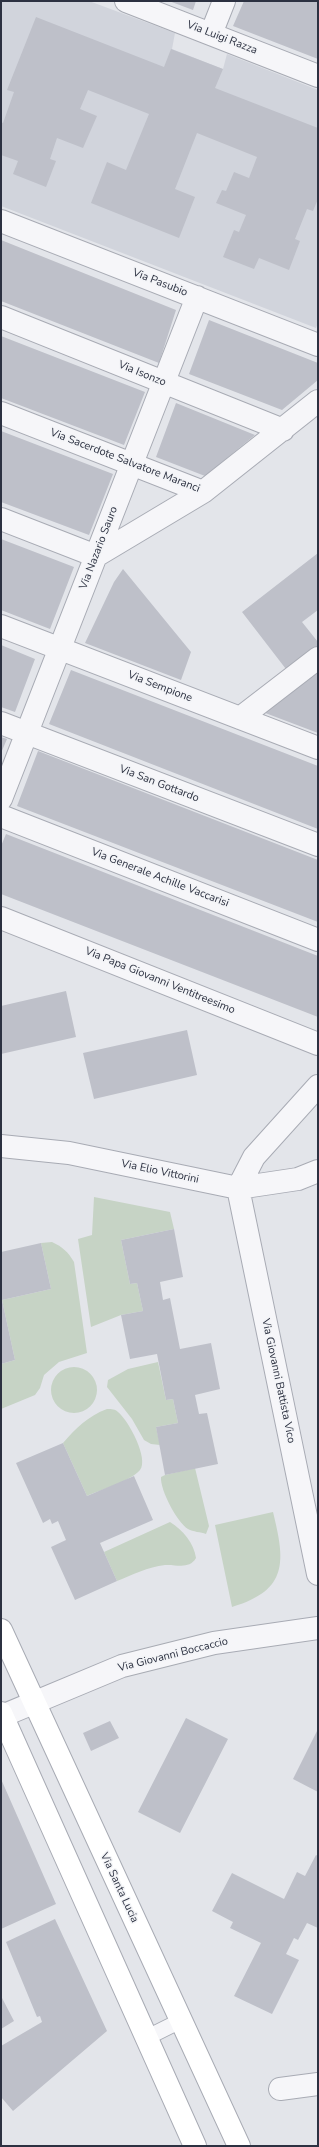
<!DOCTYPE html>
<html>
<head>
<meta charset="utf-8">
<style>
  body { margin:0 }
  #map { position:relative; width:319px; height:2147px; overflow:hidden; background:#e3e5ea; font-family:"Nunito Sans",sans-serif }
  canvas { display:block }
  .frame { position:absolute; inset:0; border:2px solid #2c3141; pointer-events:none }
</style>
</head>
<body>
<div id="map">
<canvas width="319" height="2147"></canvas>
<div class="frame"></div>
</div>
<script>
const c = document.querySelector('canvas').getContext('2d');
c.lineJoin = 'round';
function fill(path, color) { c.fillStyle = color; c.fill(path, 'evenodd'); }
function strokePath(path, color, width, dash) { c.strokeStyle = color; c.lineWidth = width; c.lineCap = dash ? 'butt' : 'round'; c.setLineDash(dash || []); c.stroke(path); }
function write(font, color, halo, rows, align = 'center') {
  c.font = font + ' "Nunito Sans",sans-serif'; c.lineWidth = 3; c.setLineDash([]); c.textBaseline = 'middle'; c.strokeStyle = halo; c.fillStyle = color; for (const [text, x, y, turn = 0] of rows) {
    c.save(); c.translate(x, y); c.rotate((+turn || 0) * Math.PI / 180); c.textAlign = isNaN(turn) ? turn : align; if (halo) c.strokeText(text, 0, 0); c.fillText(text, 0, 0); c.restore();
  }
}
fill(new Path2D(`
  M1 1H89L175 33 172 49 223 69 227 54 318 90V323L316 328 1 206Z`), '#d1d4dc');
fill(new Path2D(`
  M94 1197 170 1212 174 1229 121 1240 130 1284 137 1283 143 1311 121 1315 91 1327 78 1239 92 1235Z
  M52 1242C63 1247 68 1252 74 1262L87 1353 59 1362 44 1375 40 1388 35 1395 1 1409V1364L15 1360 2 1300 51 1289 41 1243Z
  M158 1362 166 1400 173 1399 178 1423 156 1427 160 1445 151 1444 144 1440 132 1419 107 1387 108 1380 128 1369Z
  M51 1390a23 23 0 1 1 46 0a23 23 0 1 1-46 0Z
  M107 1409C112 1409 115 1409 118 1412 129 1421 149 1459 140 1470 131 1481 100 1490 87 1496L63 1443C76 1428 88 1416 107 1409Z
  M195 1468 209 1526 206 1534C201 1532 193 1532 188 1529 177 1522 160 1490 161 1477L165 1475Z
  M273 1512C285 1561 289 1590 232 1607L215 1525Z
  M170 1522C183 1530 194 1543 196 1558 189 1570 176 1564 165 1565 148 1567 132 1575 117 1581L104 1552Z`), '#c6d3c5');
fill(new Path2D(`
  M169 1H196L193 10Z
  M244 1H318V59L233 26Z
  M36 17 164 67 171 49 223 69 215 88 318 128V199L313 211 307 209 295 239 300 241 289 270 259 258 254 269 223 257 234 230 239 232 246 215 216 203 222 190 226 191 234 172 249 178 257 157 197 133 175 189 195 197 179 238 91 203 107 162 126 170 149 114 88 90 80 109 97 116 83 148 57 138 50 159 56 161 46 187 13 174 18 161 1 155V122L3 123 14 92 7 90Z
  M1 240 176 310 159 363 1 301Z
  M209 320 318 363V380L282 410 189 374Z
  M1 336 145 392 124 445 1 398Z
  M176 403 255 435 205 476 156 457Z
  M1 431 113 474 89 535 1 502Z
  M1 539 74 567 50 629 1 610Z
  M318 553V610L302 622 318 642V651L289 673 242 612Z
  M123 569 191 652 181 680 85 643 114 582Z
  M1 645 35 659 15 712 1 707Z
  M318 668V733L260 711Z
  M71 670 318 766V829L49 724Z
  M1 737 7 739 1 753Z
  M38 751 318 860V922L17 806Z
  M6 834 318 956V1017L1 894V846Z
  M66 991 76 1037 1 1054V1006Z
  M187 1030 197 1075 94 1099 83 1053Z
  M174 1229 183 1277 160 1282 163 1300 170 1298 180 1349 211 1343 220 1389 195 1395 199 1414 207 1413 218 1464 165 1475 156 1427 178 1423 173 1399 166 1400 157 1354 130 1359 121 1315 143 1311 137 1283 130 1284 121 1240Z
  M41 1243 51 1289 2 1300 15 1360 1 1364V1252Z
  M63 1443 87 1496 134 1476 153 1520 100 1543 117 1581 75 1600 51 1547 66 1540 58 1521 52 1524 50 1519 43 1523 16 1463Z
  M186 1718 228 1739 180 1833 138 1812Z
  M110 1721 119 1738 91 1751 83 1733Z
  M318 1729V1792L293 1779Z
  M1 1779 56 1904 1 1929Z
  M316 1855 318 1856V1928L307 1923 298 1940 294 1938 286 1954 299 1960 272 2014 234 1996 261 1943 230 1928 233 1922 212 1911 232 1873 284 1899 297 1872 305 1876Z
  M55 1919 107 2031 13 2111 1 2097V2046L42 2022 40 2016 37 2017 6 1942Z
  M1 1996 14 2021 1 2029Z`), '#bec0c9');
const lane = new Path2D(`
  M146 2038 180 2021`);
const street = new Path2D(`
  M126 1 318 76
  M211 34 224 1
  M1 221 318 345
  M1 317 283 430
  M1 413 203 492 318 401
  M1 519 96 556 203 492
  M1 626 318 748
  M240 718 318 658
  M1 723 318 845
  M1 799 197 297
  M1 816 318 940
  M1 918 318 1044
  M1 1146 69 1153 238 1188 298 1179 318 1171
  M238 1188 318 1574
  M238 1188 254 1157 318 1086
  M2 1716 122 1666 214 1643 318 1628
  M280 2089 318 2084`);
const secondary = new Path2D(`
  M1 1630 239 2146
  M1 1713 195 2146`);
strokePath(lane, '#a8abb4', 17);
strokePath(street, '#a8abb4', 24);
strokePath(secondary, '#a8abb4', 24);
strokePath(lane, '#f6f6f9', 15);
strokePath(street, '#f6f6f9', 22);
strokePath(secondary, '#fff', 22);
write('11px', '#2c3141', '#f3f4f7', [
  ["Via Luigi Razza",222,38,21],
  ["Via Pasubio",160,283,21],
  ["Via Isonzo",142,374,22],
  ["Via Sacerdote Salvatore Maranci",125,461,21],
  ["Via Nazario Sauro",99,548,-69],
  ["Via Sempione",160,687,21],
  ["Via San Gottardo",159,784,21],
  ["Via Generale Achille Vaccarisi",160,878,21],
  ["Via Papa Giovanni Ventitreesimo",160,981,22],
  ["Via Elio Vittorini",160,1172,12],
  ["Via Giovanni Battista Vico",278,1381,78],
  ["Via Giovanni Boccaccio",173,1655,-14],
  ["Via Santa Lucia",119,1888,65]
]);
</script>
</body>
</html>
